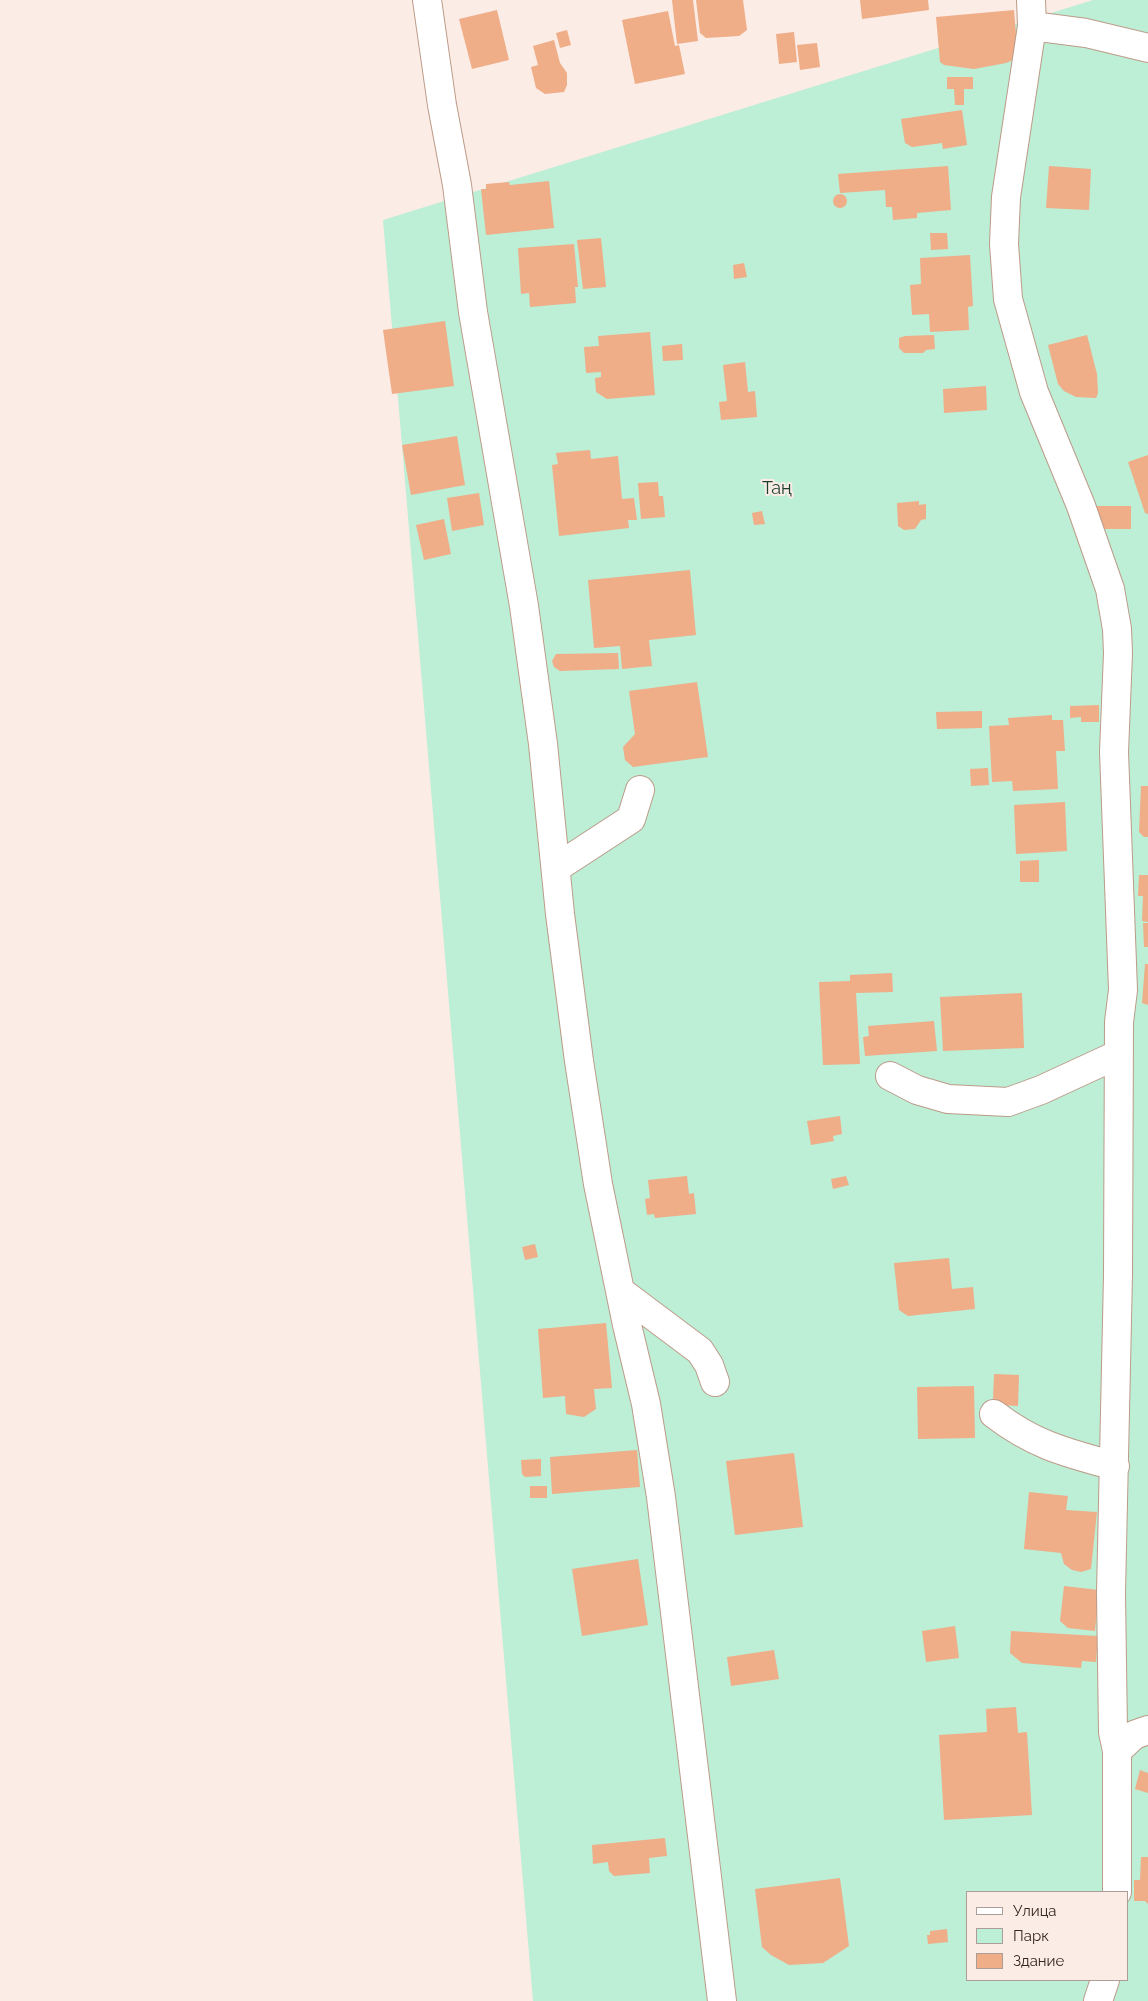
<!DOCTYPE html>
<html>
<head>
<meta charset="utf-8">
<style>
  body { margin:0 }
  #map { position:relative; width:1148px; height:2001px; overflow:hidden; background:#fbece5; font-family:Raleway,sans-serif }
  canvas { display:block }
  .legend { position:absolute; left:966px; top:1891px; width:162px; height:90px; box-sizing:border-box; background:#fbece5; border:1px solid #ac9e97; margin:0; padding:6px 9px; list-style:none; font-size:15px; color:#352821 }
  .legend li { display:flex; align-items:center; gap:10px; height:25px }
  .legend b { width:25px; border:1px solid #ac9e97 }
</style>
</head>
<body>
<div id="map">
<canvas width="1148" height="2001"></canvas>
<ul class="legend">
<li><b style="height:6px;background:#fff"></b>Улица</li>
<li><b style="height:14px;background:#bdeed6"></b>Парк</li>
<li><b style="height:14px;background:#efad88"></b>Здание</li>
</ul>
</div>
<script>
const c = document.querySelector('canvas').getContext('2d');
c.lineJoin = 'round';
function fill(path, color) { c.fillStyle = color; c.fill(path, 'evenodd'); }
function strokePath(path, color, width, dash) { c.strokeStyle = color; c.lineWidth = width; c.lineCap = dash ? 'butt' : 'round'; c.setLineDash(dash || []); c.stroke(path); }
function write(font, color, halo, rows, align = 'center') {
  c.font = font + ' Raleway,sans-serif'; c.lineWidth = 4; c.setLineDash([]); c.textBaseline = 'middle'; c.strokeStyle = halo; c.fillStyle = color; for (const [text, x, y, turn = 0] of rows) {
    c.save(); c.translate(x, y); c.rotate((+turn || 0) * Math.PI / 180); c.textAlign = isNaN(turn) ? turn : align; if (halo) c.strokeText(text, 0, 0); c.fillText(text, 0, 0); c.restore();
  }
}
fill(new Path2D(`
  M1093 0H1148V2001H533L383 220ZM967 1892H1127V1980H967Z`), '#bdeed6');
fill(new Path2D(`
  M672 0H693L698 41 677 44Z
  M696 0H743L747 30 739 36 706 38 700 33Z
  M860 0H928L929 10 862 19Z
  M497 10 509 60 472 69 459 19Z
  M1014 10 1018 58 1006 63 974 69 944 65 940 62 936 17Z
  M668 11 675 46 679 45 685 74 635 84 622 20Z
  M567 30 571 45 560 48 556 33Z
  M794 32 797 62 779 64 776 34Z
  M554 40 560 63 567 73V85L564 92 545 94 536 88 531 67 538 65 533 46Z
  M817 43 820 67 800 70 797 45Z
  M947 77H973V89H964V105H955L954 89H947Z
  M962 110 967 145 943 149 942 143 912 147 905 143 901 119Z
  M948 166 951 210 917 213V218L893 220 892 207H886L885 190 840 193 838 174Z
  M1049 166 1091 169 1089 210 1046 208Z
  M549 181 554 228 486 235 481 189H486V184L509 182 510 185Z
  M833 201a7 7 0 1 1 14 0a7 7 0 1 1-14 0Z
  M930 233H947L948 249 931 250Z
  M601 238 606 287 583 289 577 240Z
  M574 244 578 287H575L576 303 530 307 529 293 521 294 518 248Z
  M970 255 973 306 968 307 969 330 930 332 929 314 912 315 910 285 921 284 920 258Z
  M744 263 747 277 734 279 733 265Z
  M445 321 454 386 392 394 383 330Z
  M650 332 655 395 607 399 596 392 595 378 601 377V372L586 373 584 347 599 346 598 336Z
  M934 335 935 349 926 350 923 353H904L899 348V338L905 336Z
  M1087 335 1097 374 1098 393 1096 398 1076 397 1064 391 1058 384 1048 345Z
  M682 344 683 360 663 361 662 346Z
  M745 362 748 392 755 391 757 417 721 420 719 402 727 401 723 365Z
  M986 386 987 410 944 413 943 389Z
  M457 436 465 485 411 495 402 445Z
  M590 450 591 459 618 456 622 499 634 498 637 520H628L629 528 559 536 552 465 558 464 556 453Z
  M1148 455V514L1145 513 1128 462Z
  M658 482 659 496H663L665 517 641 519 638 483Z
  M479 493 484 525 452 531 447 498Z
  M919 501V505L926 504V519L921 520 915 529 904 530 898 526 897 503Z
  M1093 506H1131V529H1100Z
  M762 511 765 524 754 525 752 513Z
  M444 519 451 554 424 560 416 525Z
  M690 570 696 635 649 640 652 666 622 669 620 646 594 648 588 580Z
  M618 653 619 669 560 671 554 667 552 661 556 654Z
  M697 682 708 757 633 767 625 760 623 747 635 734 629 691Z
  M1099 705V722H1081V717L1070 718V706Z
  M982 711V728L937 729 936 712Z
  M1052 715V720H1063L1065 751H1056L1058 789 1013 791 1012 781 992 782 989 726 1009 725 1008 718Z
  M988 768 989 785 971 786 970 769Z
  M1141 786H1148V837H1144L1139 832Z
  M1065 802 1067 851 1016 854 1014 805Z
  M1039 860V882H1020V861Z
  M1139 875H1148V922L1142 921 1143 896H1138Z
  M1143 923H1148V947H1144Z
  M1145 964H1148V1005L1142 1003Z
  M892 973 893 992 856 993 860 1064 823 1065 819 982 850 981V975Z
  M1022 993 1024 1048 943 1051 940 997Z
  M934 1021 937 1051 865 1056 863 1037 869 1036 868 1026Z
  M840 1116 842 1134 833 1136 834 1141 811 1145 807 1121Z
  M687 1176 689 1194 694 1193 696 1214 655 1218 654 1214 647 1215 645 1199 650 1198 648 1180Z
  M846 1176 849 1185 833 1189 831 1179Z
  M535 1244 538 1257 525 1260 522 1247Z
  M949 1258 952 1289 973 1287 975 1309 908 1316 899 1310 894 1263Z
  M606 1323 612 1388 594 1389 596 1409 584 1417 566 1414 565 1396 543 1398 538 1329Z
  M994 1374 1019 1375 1018 1406 997 1405 993 1400Z
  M974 1386 975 1438 918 1439 917 1387Z
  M637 1450 640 1487 552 1494 550 1457Z
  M794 1453 803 1527 735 1535 726 1461Z
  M541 1459V1476L525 1477 522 1474 521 1460Z
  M530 1486H547V1498H530Z
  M1029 1492 1068 1496 1066 1510 1097 1512 1091 1569 1081 1572 1072 1570 1064 1564 1061 1553 1024 1549Z
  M638 1559 648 1625 582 1636 572 1569Z
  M1064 1586 1099 1590 1095 1631 1068 1628 1060 1621Z
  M955 1626 959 1658 926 1662 922 1631Z
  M1011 1631 1098 1636 1096 1662 1082 1661 1081 1668 1022 1663 1010 1653Z
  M774 1650 779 1679 731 1686 727 1657Z
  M1016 1707 1018 1733 1027 1732 1032 1815 944 1820 939 1735 987 1732 986 1709Z
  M1140 1770 1148 1773V1793L1135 1789Z
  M665 1838 667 1856 649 1858 650 1873 614 1876 609 1871 608 1862 593 1864 592 1845Z
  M1141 1857H1148V1904L1145 1901H1134V1880H1140Z
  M840 1878 849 1946 823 1963 789 1965 771 1955 762 1947 755 1889Z
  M947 1929 948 1942 928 1944 927 1935H930V1931Z`), '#efad88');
const minor = new Path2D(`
  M427 0 442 105 457 185 473 312 524 606 543 744 560 914 579 1061 598 1184 627 1325 646 1404 661 1497 722 2001
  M1031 0 1032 26 1006 197 1004 244 1008 299 1034 392 1081 506 1110 589 1117 629 1118 653 1114 752 1123 990 1119 1022 1118 1275 1111 1593 1113 1732 1117 1751V1892
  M1032 26 1086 33 1148 48
  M556 868 631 819 640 790
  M890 1076 917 1090 948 1099 1008 1102 1041 1090 1119 1054
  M620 1291 700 1351 709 1365 715 1382
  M994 1414C1034 1445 1067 1453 1115 1466
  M1117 1751 1134 1735 1148 1730
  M1098 2001 1105 1980`);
strokePath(minor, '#bc9b89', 30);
strokePath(minor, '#fff', 28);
write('18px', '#1b3e2f', '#fbece5', [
  ["Таң",777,489]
]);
</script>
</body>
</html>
